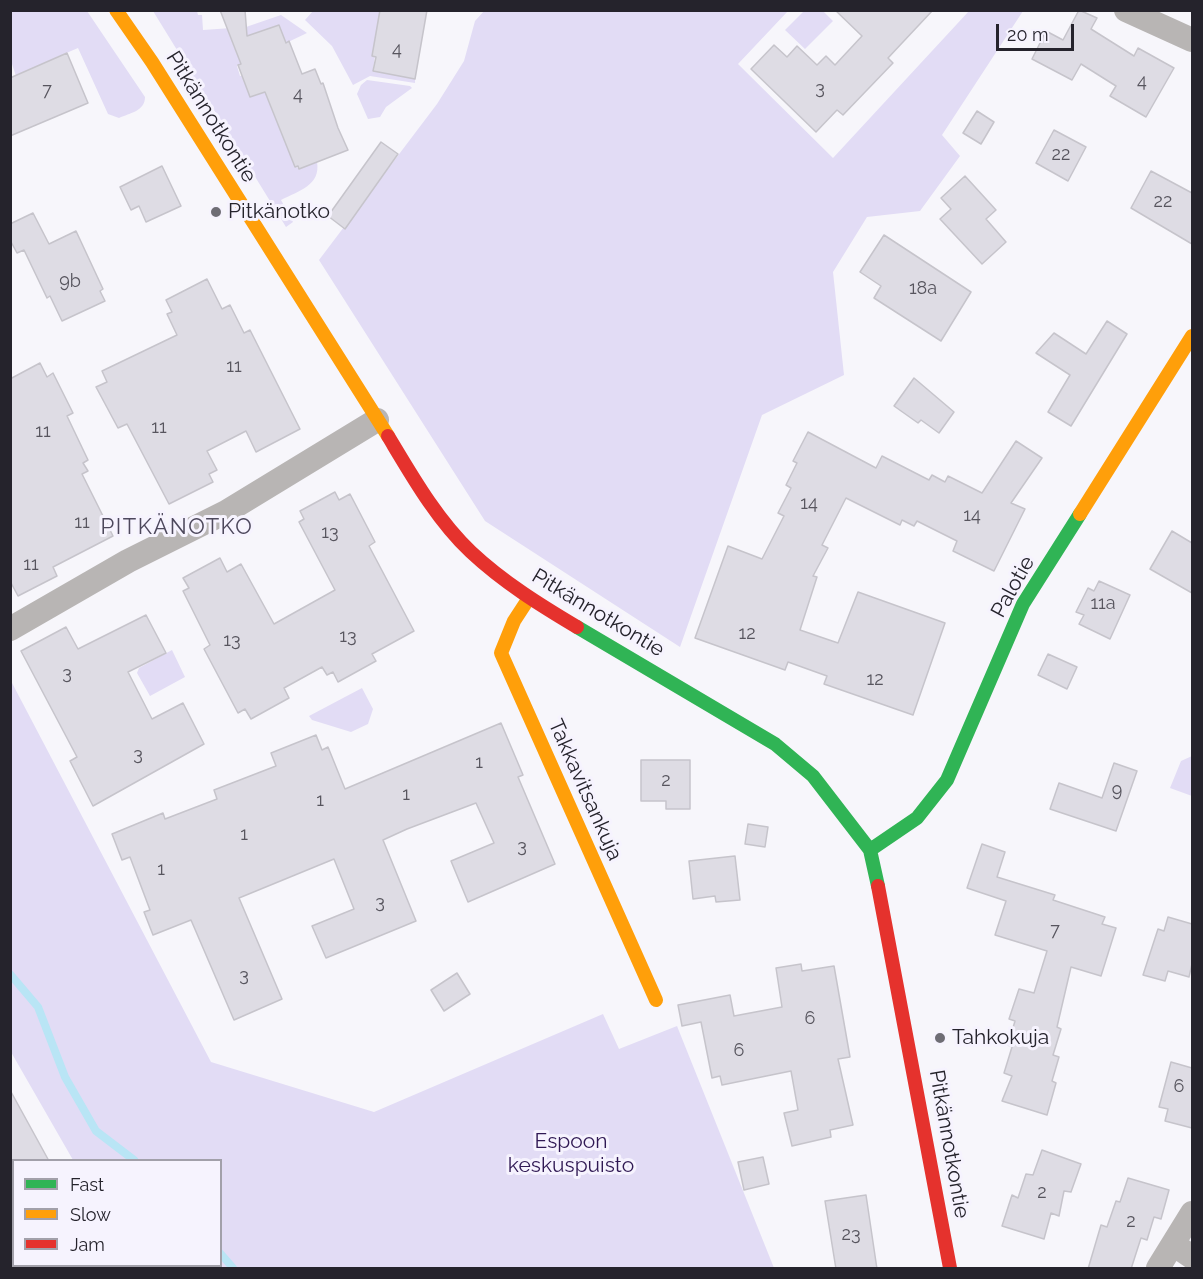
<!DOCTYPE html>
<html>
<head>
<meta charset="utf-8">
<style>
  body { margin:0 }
  #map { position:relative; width:1203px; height:1279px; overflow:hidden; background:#f7f6fb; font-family:Raleway,sans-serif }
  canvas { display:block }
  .frame { position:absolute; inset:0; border:12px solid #25232c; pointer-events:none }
  .legend { position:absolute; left:12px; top:1159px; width:210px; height:108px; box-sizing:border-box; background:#f6f3fe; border:2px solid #a2a0aa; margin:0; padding:8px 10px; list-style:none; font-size:18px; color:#25232c }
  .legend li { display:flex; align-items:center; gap:12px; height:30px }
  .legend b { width:30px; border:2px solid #a2a0aa }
  .scale { position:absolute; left:996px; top:24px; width:78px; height:27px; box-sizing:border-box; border:3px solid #25232c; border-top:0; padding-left:8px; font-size:18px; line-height:21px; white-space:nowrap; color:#25232c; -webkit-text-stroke:4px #f6f3fe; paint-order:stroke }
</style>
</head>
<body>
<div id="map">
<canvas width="1203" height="1279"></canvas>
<div class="frame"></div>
<ul class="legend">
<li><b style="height:8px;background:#30b455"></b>Fast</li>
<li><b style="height:8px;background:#ff9f0a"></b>Slow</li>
<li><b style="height:8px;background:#e5322d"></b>Jam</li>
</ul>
<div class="scale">20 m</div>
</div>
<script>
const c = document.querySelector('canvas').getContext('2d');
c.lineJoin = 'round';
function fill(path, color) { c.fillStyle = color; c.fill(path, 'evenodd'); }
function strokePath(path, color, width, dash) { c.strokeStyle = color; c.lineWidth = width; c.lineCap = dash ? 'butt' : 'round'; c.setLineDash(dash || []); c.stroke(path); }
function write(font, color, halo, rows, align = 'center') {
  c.font = font + ' Raleway,sans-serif'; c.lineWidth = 6; c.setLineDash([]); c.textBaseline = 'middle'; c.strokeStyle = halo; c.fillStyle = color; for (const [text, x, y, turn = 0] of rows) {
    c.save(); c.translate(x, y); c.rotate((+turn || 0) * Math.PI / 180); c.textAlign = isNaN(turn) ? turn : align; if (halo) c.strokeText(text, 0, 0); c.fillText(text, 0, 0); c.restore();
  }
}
fill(new Path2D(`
  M805 10 823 11 833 21 805 49 785 30Z
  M11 11H87L145 97C145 111 130 113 119 118L108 114 78 48 57 57 59 63 16 76 11 61Z
  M153 11H197L198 15H202L203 30 246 27 281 15 307 33 286 43 278 25 232 42 241 64 237 66 240 76 245 75 250 97 269 90 295 167 299 168 317 162C321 185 299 191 281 200L293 222 286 227Z
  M313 11H380L373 71 415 79V83L370 76 353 85 332 46 305 20Z
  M484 11H788L738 64 833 158 969 11H1023L942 135 960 156 920 211 867 217 833 272 844 375 762 415 680 647 485 521 319 260 437 104 464 61 475 21Z
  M367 80 410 86 412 88 386 107 380 117 368 119 357 94 361 85Z
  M172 650 185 677 150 696 137 673 139 668Z
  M11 681 211 1062 374 1112 603 1014 619 1049 677 1026 774 1268H105L107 1266H220V1160H73L11 1052Z
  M362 688 373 709 368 724 351 732 312 720 309 716Z
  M1192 756V796L1170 788 1181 761Z`), '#e2dcf5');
strokePath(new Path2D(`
  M10 974 38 1007 65 1077 96 1131 134 1160
  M220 1253 233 1268`), '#b9e5f5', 8);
const building = new Path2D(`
  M220 10H245L247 36 279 25 286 43 289 41 302 74 315 69 321 84 323 83 338 128 348 150 299 169 298 166 295 167 265 92 250 97 238 65 241 64Z
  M380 10H427L415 79 373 71 376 57 372 56Z
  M835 10H933L888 58 893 63 843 115 837 110 816 132 751 69 774 45 787 57 797 46 817 65 826 56 835 65 862 36Z
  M1079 10 1097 18 1091 29 1134 56 1138 48 1174 68 1146 117 1110 96 1116 86 1081 64 1072 80 1032 59 1046 31 1063 40Z
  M67 53 88 103 10 136V78Z
  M977 111 994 122 981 144 963 133Z
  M1054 130 1086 147 1068 181 1036 163Z
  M381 142 398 154 345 229 328 216Z
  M162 166 181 206 146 222 139 206 131 210 120 187Z
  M1151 171 1192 193V244L1131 208Z
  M965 176 996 210 986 219 1006 242 982 264 940 219 951 209 941 198Z
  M33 213 49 244 76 231 103 289 100 291 105 301 62 321 50 296 47 298 24 250 17 253 10 240V224Z
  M884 235 971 292 941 341 874 298 881 286 860 272Z
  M207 279 222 309 230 305 244 333 250 330 300 429 256 452 246 431 207 451 217 470 209 474 213 482 169 504 127 424 118 428 96 387 107 382 102 371 177 335 167 314 172 312 166 300Z
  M1107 321 1127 334 1071 426 1048 412 1070 375 1036 353 1054 333 1086 354Z
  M40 363 47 377 53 373 73 413 67 416 88 460 83 463 88 471 82 474 113 536 53 567 57 576 18 596 10 581V379Z
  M914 378 954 412 939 433 921 420 918 423 894 406Z
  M808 432 876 468 882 456 929 480 932 475 945 482 948 476 982 493 1016 441 1042 458 1011 503 1025 509 994 571 953 551 957 541 917 521 914 526 902 520 900 525 846 498 822 545 828 548 813 576 817 577 800 630 838 643 858 592 945 623 913 715 824 684 827 676 788 662 785 670 695 638 728 546 762 559 784 516 778 513 791 488 786 485 797 463 793 461Z
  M335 492 339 500 350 494 375 542 369 546 414 631 372 654 376 661 338 682 333 672 327 675 322 667 284 688 289 698 251 719 245 709 238 713 204 649 210 645 183 591 189 588 183 578 220 558 227 572 241 564 274 624 335 590 299 522 304 519 300 511Z
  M1172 531 1192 543V593L1150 569Z
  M1099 581 1130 595 1110 639 1079 624 1084 615 1076 612 1088 588 1094 591Z
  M146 615 166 653 128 672 152 719 183 703 204 744 93 806 70 761 77 757 21 651 66 627 78 649Z
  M1048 654 1077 667 1067 689 1038 675Z
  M501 723 523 775 518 777 555 864 468 902 451 861 494 843 476 803 407 829 383 840 416 921 326 958 312 926 354 909 334 859 239 898 282 999 234 1020 191 920 153 935 144 912 150 910 130 857 122 860 112 834 163 813 165 819 217 799 214 790 276 766 271 753 316 735 322 750 328 747 345 789Z
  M641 760H690V809H666V801H641Z
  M1114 763 1137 771 1116 831 1050 809 1059 783 1102 798Z
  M748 824 768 827 765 847 745 844Z
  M982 844 1005 852 997 877 1055 895 1053 900 1105 917 1102 924 1116 928 1101 976 1071 967 1057 1027 1061 1029 1053 1055 1059 1057 1052 1081 1056 1083 1047 1115 1002 1101 1012 1076 1004 1073 1012 1047 1008 1045 1015 1021 1009 1019 1019 989 1034 993 1047 951 995 935 1006 901 967 888Z
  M735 856 740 900 716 902 715 896 693 899 689 861Z
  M1168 917 1192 924V964L1189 977 1168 971 1165 981 1143 975 1158 929 1164 931Z
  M801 964 802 971 834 966 850 1057 838 1059 853 1125 830 1130 831 1137 792 1146 784 1113 798 1110 791 1071 722 1085 720 1076 712 1078 701 1022 682 1026 678 1005 730 995 734 1016 782 1007 776 968Z
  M457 973 470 994 444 1011 431 990Z
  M1171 1062 1192 1068V1128L1165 1121 1168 1109 1159 1107Z
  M10 1090 49 1161H10Z
  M1042 1150 1081 1164 1071 1192 1064 1191 1059 1216 1051 1213 1044 1239 1002 1226 1012 1195 1018 1198 1026 1174 1033 1175Z
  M763 1157 769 1184 744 1190 738 1162Z
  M1128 1178 1169 1190 1161 1219 1154 1217 1147 1240 1141 1238 1131 1269H1088L1101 1225 1107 1227 1116 1201 1120 1202Z
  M866 1195 877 1269H836L825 1201Z`);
fill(building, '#dedce4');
strokePath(building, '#c6c4cb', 1.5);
strokePath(new Path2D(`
  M1126 10 1192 40
  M10 629 128 561 226 512 377 420
  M1173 1244 1192 1257
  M1158 1268 1192 1213`), '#b8b5b4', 24);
strokePath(new Path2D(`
  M577 627 775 744 813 776 870 850 878 886
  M870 850 917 818 947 780 1023 604 1080 514`), '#30b455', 14);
strokePath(new Path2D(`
  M116 10 152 62 388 436
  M1080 514 1192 336
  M529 598 514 621 501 653 656 1000`), '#ff9f0a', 14);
strokePath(new Path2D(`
  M388 436C412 476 437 520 471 552 503 582 540 605 577 627
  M878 886 950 1268`), '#e5322d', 14);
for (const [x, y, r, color] of [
  [216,212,6,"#6e6d74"],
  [940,1038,6,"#6e6d74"]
]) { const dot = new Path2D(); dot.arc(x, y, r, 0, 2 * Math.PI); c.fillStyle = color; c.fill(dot); strokePath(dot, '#f6f3fe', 2); }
write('18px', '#57555e', null, [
  ["4",397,50],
  ["4",1142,82],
  ["3",820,89],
  ["7",47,91],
  ["4",298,95],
  ["22",1061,155],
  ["22",1163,202],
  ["9b",70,282],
  ["18a",923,289],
  ["11",234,367],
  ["11",159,428],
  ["11",43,432],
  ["14",809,504],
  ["14",972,516],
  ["11",82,523],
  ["13",330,533],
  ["11",31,565],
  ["11a",1103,604],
  ["12",747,634],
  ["13",348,637],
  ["13",232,641],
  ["3",67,674],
  ["12",875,680],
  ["3",138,755],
  ["1",479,763],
  ["2",666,781],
  ["9",1117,791],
  ["1",406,795],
  ["1",320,801],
  ["1",244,835],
  ["3",522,847],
  ["1",161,870],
  ["3",380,903],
  ["7",1055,931],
  ["3",244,976],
  ["6",810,1019],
  ["6",739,1051],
  ["6",1179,1087],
  ["2",1042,1193],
  ["2",1131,1222],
  ["23",851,1235]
]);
write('21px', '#25232c', '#f6f3fe', [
  ["Pitkännotkontie",211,117,58],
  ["Palotie",1013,587,-61],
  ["Pitkännotkontie",598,613,31],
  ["Takkavitsankuja",585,790,66],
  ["Pitkännotkontie",949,1144,80]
]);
write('21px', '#25232c', '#f6f3fe', [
  ["Pitkänotko",228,212],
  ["Tahkokuja",952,1038]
], 'left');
write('21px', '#301954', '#f6f3fe', [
  ["Espoon",571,1142],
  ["keskuspuisto",571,1166]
]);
c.letterSpacing = '1.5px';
write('22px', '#4d485c', '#f6f3fe', [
  ["PITKÄNOTKO",177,527]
]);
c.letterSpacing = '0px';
</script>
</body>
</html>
